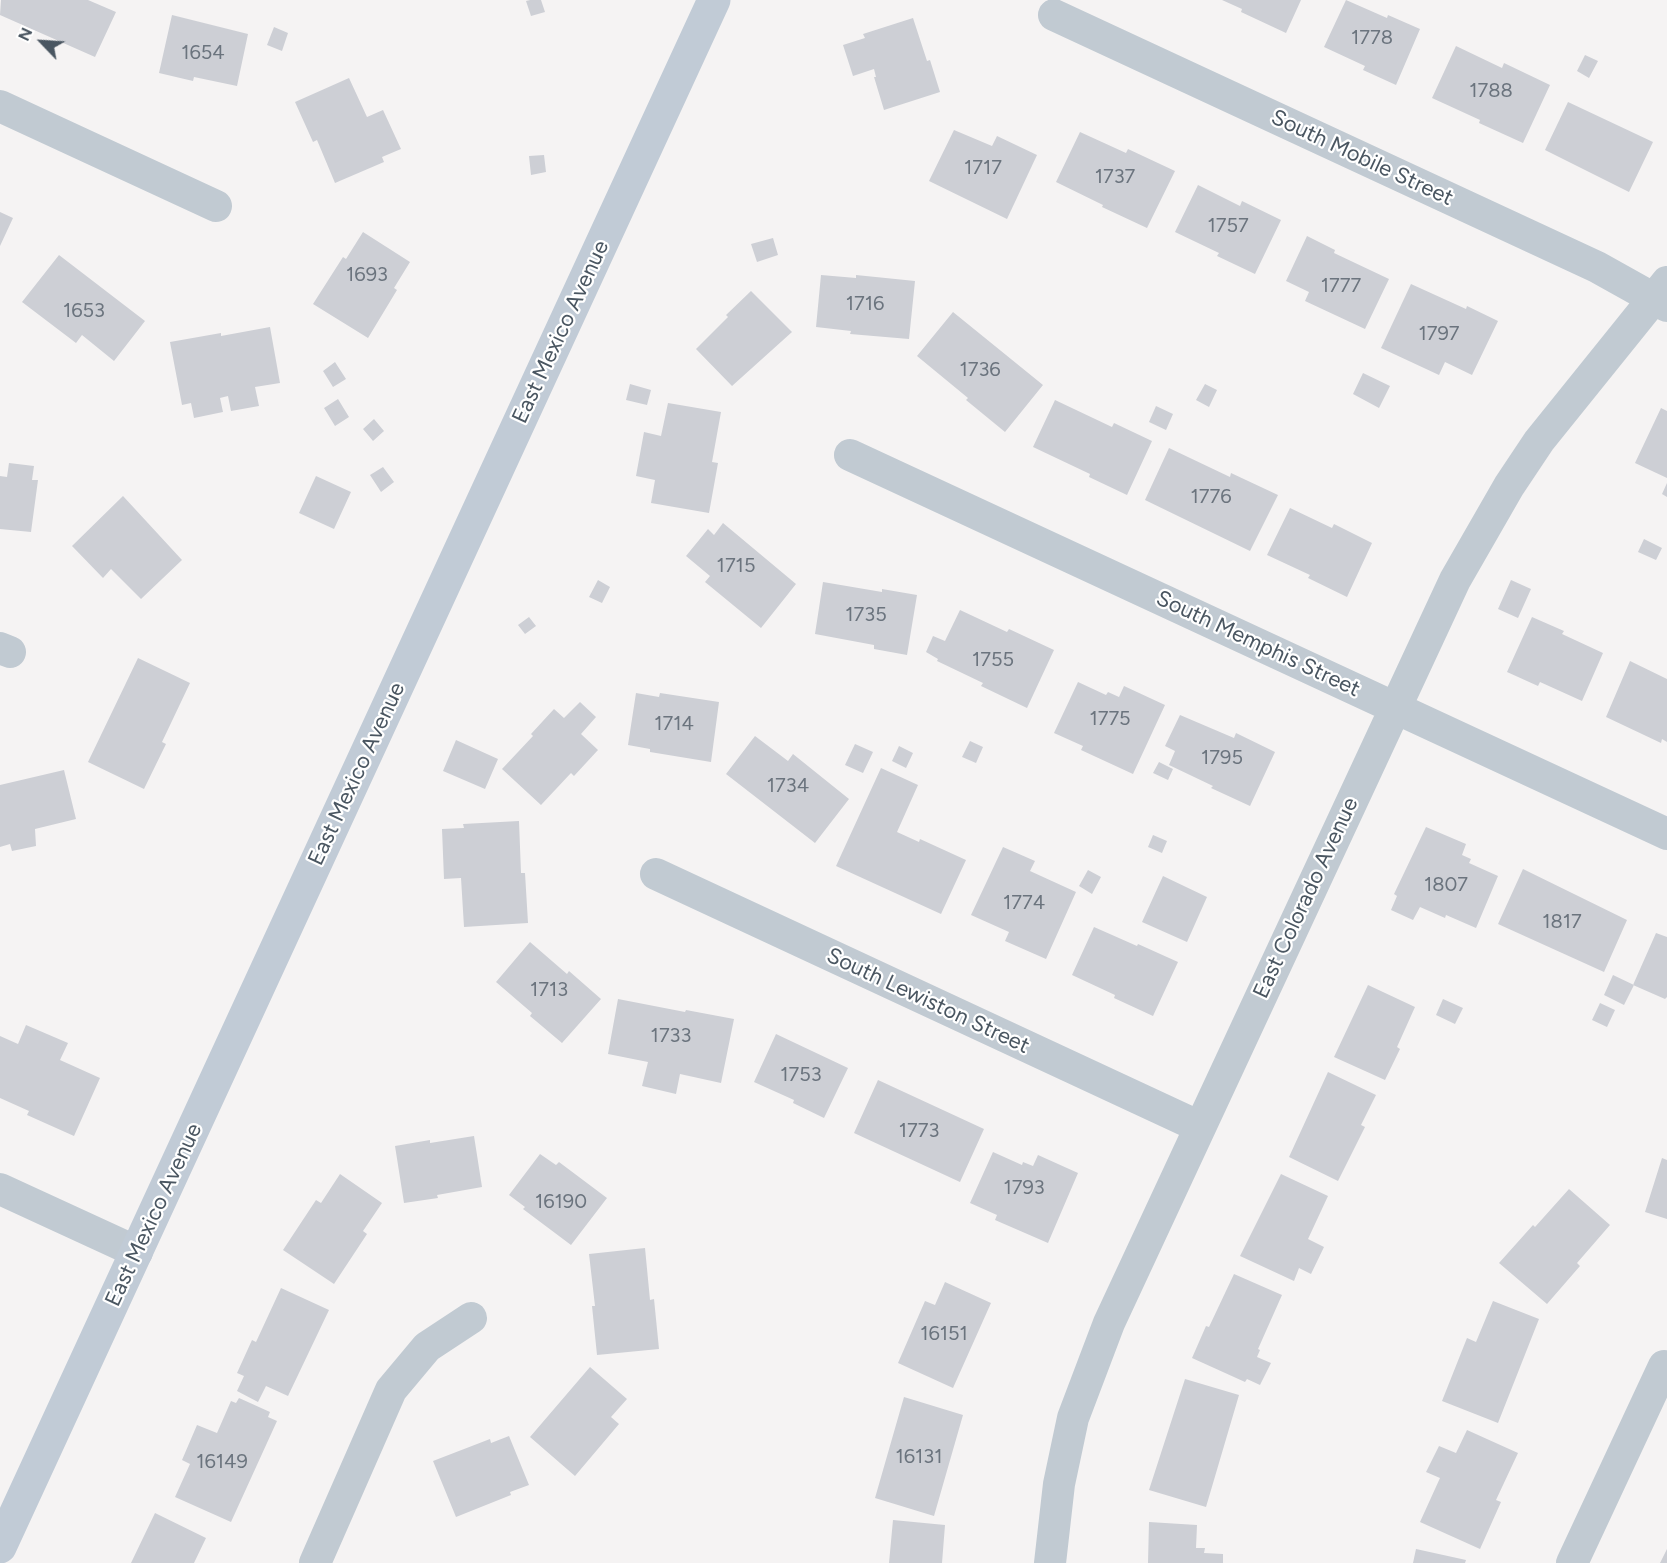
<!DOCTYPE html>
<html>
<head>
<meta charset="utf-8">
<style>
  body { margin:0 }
  #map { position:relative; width:1667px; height:1563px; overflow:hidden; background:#f5f3f3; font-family:Figtree,sans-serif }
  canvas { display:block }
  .north { position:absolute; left:12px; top:12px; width:60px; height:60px; -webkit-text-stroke:4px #fff; paint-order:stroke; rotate:295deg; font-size:16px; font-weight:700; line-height:24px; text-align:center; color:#4a5661 }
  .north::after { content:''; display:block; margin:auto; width:21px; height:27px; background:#4a5661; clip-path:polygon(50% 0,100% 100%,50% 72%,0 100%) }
</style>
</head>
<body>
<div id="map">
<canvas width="1667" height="1563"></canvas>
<div class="north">N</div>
</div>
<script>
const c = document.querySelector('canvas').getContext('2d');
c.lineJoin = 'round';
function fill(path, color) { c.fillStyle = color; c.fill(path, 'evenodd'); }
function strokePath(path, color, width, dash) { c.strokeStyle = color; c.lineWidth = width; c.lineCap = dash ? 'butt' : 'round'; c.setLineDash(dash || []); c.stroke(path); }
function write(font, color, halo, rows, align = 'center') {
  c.font = font + ' Figtree,sans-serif'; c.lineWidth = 4.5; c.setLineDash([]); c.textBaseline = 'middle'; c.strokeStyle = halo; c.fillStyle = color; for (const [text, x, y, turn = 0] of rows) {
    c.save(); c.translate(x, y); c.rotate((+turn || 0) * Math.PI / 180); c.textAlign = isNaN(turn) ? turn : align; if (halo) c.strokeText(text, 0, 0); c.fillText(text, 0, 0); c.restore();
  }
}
fill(new Path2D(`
  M1 0H88L116 12 95 57 0 15Z
  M530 0H541L545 12 531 16 526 1Z
  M1222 0H1301L1286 33 1241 12 1242 9Z
  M1346 0 1387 18 1388 15 1420 29 1396 85 1363 70 1365 66 1324 47Z
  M172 15 248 34 237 86 194 77 193 81 159 73Z
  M913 18 927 61 930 60 940 92 884 110 874 77H876L874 69 853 76 843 45 865 38 863 34Z
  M274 27 288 33 282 51 267 45Z
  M1456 46 1502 68 1504 63 1550 85 1523 143 1479 123 1480 120 1432 98Z
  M1585 55 1598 61 1589 78 1577 71Z
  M349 78 367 117 383 110 401 149 382 157 384 162 335 183 317 140 313 142 295 102Z
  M1568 102 1653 142 1629 192 1545 150Z
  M954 130 992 146 997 136 1037 155 1007 219 929 181Z
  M1080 132 1126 153 1128 149 1175 171 1147 228 1102 207 1103 205 1056 182Z
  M544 155 546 172 531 175 529 156Z
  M1198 185 1240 206 1242 201 1281 220 1255 274 1217 256 1219 253 1175 232Z
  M0 212 13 218 0 246Z
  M363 232 410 262 394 288 397 290 368 338 313 304 343 257 346 259Z
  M1307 236 1335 250 1334 253 1389 279 1365 329 1305 301 1309 292 1286 281Z
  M773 238 778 255 757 262 751 244Z
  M59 255 145 321 114 361 82 335 76 343 22 302Z
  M821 275 856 278V275L915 281 909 339 850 334 851 331 816 327Z
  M1411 284 1466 309 1467 306 1498 321 1472 375 1445 362 1439 375 1381 348Z
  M751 291 792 332 732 386 696 349 728 317 726 315Z
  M953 312 1043 385 1005 432 966 400 968 398 917 356Z
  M270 327 280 383 255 387 259 406 231 411 228 396 220 398 223 412 194 418 191 403 182 405 170 342 221 333V336Z
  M335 362 346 379 333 387 323 371Z
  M1363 373 1390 386 1379 408 1353 394Z
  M630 384 651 390 647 405 626 400Z
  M1205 384 1217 390 1209 407 1196 400Z
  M338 399 349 417 335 426 324 408Z
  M1055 400 1112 427 1114 423 1152 441 1127 495 1089 477 1090 474 1033 447Z
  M668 403 721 412 712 462 718 463 709 513 651 503 655 480 636 476 644 432 661 436Z
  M1156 406 1173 414 1166 430 1149 422Z
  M1661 408 1667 411V478L1635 463Z
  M374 419 384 431 373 441 363 429Z
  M1169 448 1230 477 1231 473 1278 495 1250 551 1145 500Z
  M9 463 34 466 32 480H38L31 532 0 529V476L7 477Z
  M383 467 394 482 381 492 370 475Z
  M316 476 351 492 334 529 299 513Z
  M1667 483V497L1662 494Z
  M123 496 182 560 141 599 111 569 103 578 72 546Z
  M1290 508 1332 528 1334 524 1372 543 1347 597 1308 578 1310 575 1267 555Z
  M723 523 796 584 761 628 705 582 710 576 686 556 708 529 714 535Z
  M1644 539 1662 548 1656 560 1638 552Z
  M598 580 610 587 602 603 589 597Z
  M1511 580 1531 589 1518 618 1498 609Z
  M823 582 882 592V589L917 595 907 655 874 649V645L815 634Z
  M960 610 1007 632 1009 629 1054 650 1027 708 981 686 983 683 937 661 938 659 926 652 933 636 945 641Z
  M529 617 536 626 525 634 518 625Z
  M1532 617 1564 631 1562 634 1603 653 1582 701 1540 682 1538 686 1507 672Z
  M138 658 190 683 162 742 166 744 144 789 88 762Z
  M1630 661 1667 679V742L1662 739 1661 743 1606 717Z
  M1078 682 1106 695 1108 692 1119 697 1124 686 1165 705 1133 774 1081 750 1083 746 1054 733Z
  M636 693 659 697 660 693 719 702 711 762 650 752V749L628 745Z
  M580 702 596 717 581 734 598 750 574 776 571 773 541 805 502 769 533 736 531 734 554 709 564 718Z
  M1180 715 1234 738 1236 733 1275 752 1250 806 1211 788 1213 786 1169 765 1175 751 1165 746Z
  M755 736 788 761 793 754 849 799 815 843 726 774Z
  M456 740 498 759 485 789 443 771Z
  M970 741 983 747 976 763 962 757Z
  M855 744 873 752 863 773 845 765Z
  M899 746 913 753 906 768 892 761Z
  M1159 762 1173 769 1168 780 1153 773Z
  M881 768 918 785 897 832 919 842 920 839 966 860 941 914 836 866Z
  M64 770 76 819 35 829 36 846 12 851 10 844 0 847V785Z
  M519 821 521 873H525L528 923 464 927 461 878 444 879 442 829 464 828 463 824Z
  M1426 827 1466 844 1462 855 1471 859 1469 863 1498 876 1476 928 1446 915 1445 918 1420 907 1413 920 1391 910 1397 896 1394 894Z
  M1153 835 1167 841 1162 853 1148 847Z
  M1003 847 1035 861 1030 871 1076 892 1046 959 1005 941 1009 932 971 915Z
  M1523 869 1627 920 1604 972 1498 924Z
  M1088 870 1101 877 1092 894 1079 886Z
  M1163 876 1207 897 1187 942 1142 922Z
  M1094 927 1137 946 1138 944 1178 962 1153 1016 1114 998 1115 995 1072 975Z
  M1656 933 1667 937V997L1665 999 1633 985Z
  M530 942 567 974 569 971 601 999 562 1043 530 1016 532 1013 496 982Z
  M1613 975 1634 985 1624 1005 1604 995Z
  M1368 985 1415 1007 1397 1047 1400 1049 1385 1080 1334 1057Z
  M618 999 685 1012 686 1010 734 1019 721 1083 680 1074 676 1094 642 1086 648 1062 608 1054Z
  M1443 999 1463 1008 1455 1024 1436 1015Z
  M1600 1003 1615 1010 1607 1027 1592 1020Z
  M26 1025 68 1043 60 1060 100 1078 74 1136 27 1115 29 1111 0 1098V1036L18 1044Z
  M776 1034 848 1068 824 1118 793 1103 794 1100 754 1082Z
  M1328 1072 1376 1095 1361 1125 1365 1127 1338 1181 1289 1157Z
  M878 1080 984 1129 960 1182 854 1133Z
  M474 1136 482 1187 437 1195 438 1198 404 1203 395 1146 430 1140V1143Z
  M993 1152 1022 1165 1023 1162 1033 1166 1038 1155 1078 1173 1048 1243 995 1220 997 1215 970 1203Z
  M540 1154 556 1165 559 1162 607 1198 571 1245 523 1209 525 1207 509 1195Z
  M1662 1158 1667 1160V1219L1645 1212Z
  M340 1174 382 1203 363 1231 367 1234 334 1284 283 1250 316 1200 321 1203Z
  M1281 1174 1328 1196 1308 1239 1324 1247 1311 1274 1299 1268 1294 1281 1240 1256Z
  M1569 1189 1610 1225 1577 1263 1580 1266 1547 1304 1499 1263 1533 1225 1535 1227Z
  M645 1248 650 1300 654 1299 659 1349 597 1355 592 1306H595L589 1254Z
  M1234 1274 1282 1295 1258 1349 1260 1350 1257 1357 1271 1363 1260 1385 1247 1379 1245 1382 1192 1358 1206 1326 1209 1327Z
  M945 1282 991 1303 953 1388 898 1363 925 1301 935 1305Z
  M281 1288 329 1310 288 1396 266 1386 258 1402 237 1391 244 1376 237 1373 252 1340 256 1342Z
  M1493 1301 1539 1319 1498 1423 1442 1401 1467 1338 1476 1342Z
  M590 1367 627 1399 611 1417 619 1424 575 1476 530 1437Z
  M1185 1379 1239 1395 1206 1507 1149 1490Z
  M904 1397 963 1415 934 1516 875 1498Z
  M239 1398 270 1412 268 1417 277 1421 231 1522 175 1497 190 1464 182 1460 197 1425 217 1433 231 1401 236 1403Z
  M1467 1430 1518 1453 1496 1500 1501 1502 1480 1549 1420 1522 1440 1478 1426 1472 1439 1446 1456 1453Z
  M509 1436 529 1485 510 1492 511 1495 456 1517 433 1461 490 1439 491 1443Z
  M155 1513 206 1538 194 1563H131Z
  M893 1520 945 1525 942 1563H889Z
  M1149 1522 1197 1525 1196 1548H1205L1204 1553 1223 1554V1563H1148Z
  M1416 1549 1466 1560 1465 1563H1413Z
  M1667 1549V1563H1660Z`), '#cdcfd5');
strokePath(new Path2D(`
  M1054 15 1597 267 1667 306
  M0 106 216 206
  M850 455 1667 834
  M0 648 10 652
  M656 874 1200 1127
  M0 1189 137 1252
  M315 1563 391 1390 427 1347 471 1318
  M1050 1563 1059 1484 1073 1418 1109 1323 1455 580 1509 486 1539 441 1667 282
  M1572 1563 1664 1366`), '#c1cad2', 32);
strokePath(new Path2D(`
  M0 1547 714 0`), '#c1cbd6', 33);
write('20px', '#6b747e', null, [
  ["1778",1372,38],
  ["1654",203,53],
  ["1788",1491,91],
  ["1717",983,168],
  ["1737",1115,177],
  ["1757",1228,226],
  ["1693",367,275],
  ["1777",1341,286],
  ["1716",865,304],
  ["1653",84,311],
  ["1797",1439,334],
  ["1736",980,370],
  ["1776",1211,497],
  ["1715",736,566],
  ["1735",866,615],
  ["1755",993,660],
  ["1775",1110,719],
  ["1714",674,724],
  ["1795",1222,758],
  ["1734",788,786],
  ["1807",1446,885],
  ["1774",1024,903],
  ["1817",1562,922],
  ["1713",549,990],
  ["1733",671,1036],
  ["1753",801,1075],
  ["1773",919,1131],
  ["1793",1024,1188],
  ["16190",561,1202],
  ["16151",944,1334],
  ["16131",919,1457],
  ["16149",222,1462]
]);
write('22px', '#4a5661', '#fff', [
  ["South Mobile Street",1362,158,25],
  ["East Mexico Avenue",561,332,-65],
  ["South Memphis Street",1258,644,25],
  ["East Mexico Avenue",357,774,-65],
  ["East Colorado Avenue",1306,898,-65],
  ["South Lewiston Street",928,1001,25],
  ["East Mexico Avenue",154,1215,-65]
]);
</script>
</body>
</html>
